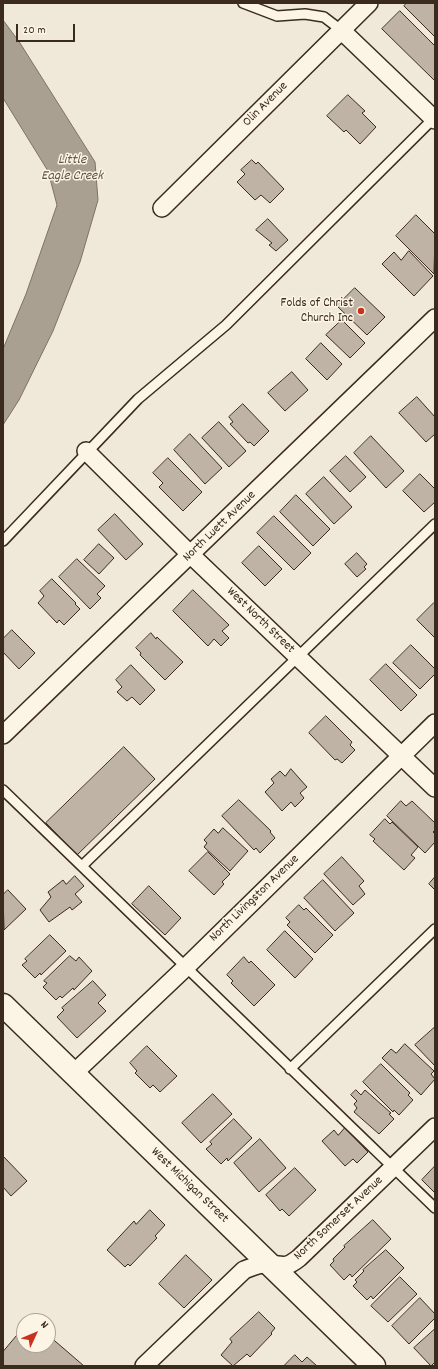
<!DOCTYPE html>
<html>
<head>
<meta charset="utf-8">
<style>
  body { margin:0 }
  #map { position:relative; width:438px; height:1369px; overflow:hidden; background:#f0e9d9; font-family:Dekko,sans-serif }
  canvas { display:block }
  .frame { position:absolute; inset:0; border:4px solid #3b2a1e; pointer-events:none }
  .north { position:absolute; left:16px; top:1313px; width:40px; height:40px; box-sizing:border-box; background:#fcf5e5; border:1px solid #afa495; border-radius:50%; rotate:46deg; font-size:11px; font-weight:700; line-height:16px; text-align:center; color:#3b2a1e }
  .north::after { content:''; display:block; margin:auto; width:14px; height:18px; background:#c8321e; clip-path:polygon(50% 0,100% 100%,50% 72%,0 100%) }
  .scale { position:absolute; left:16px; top:24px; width:59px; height:18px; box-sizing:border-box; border:2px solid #3b2a1e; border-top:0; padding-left:5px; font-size:12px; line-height:14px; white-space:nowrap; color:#3b2a1e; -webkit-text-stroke:3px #fcf5e5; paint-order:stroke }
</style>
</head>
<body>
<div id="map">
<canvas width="438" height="1369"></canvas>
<div class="frame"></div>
<div class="north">N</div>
<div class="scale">20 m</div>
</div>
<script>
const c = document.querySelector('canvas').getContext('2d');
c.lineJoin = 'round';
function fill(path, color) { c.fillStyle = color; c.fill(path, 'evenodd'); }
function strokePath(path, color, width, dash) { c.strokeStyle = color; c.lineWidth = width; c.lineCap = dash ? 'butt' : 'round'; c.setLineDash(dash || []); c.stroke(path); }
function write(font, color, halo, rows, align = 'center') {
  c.font = font + ' Dekko,sans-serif'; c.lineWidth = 3; c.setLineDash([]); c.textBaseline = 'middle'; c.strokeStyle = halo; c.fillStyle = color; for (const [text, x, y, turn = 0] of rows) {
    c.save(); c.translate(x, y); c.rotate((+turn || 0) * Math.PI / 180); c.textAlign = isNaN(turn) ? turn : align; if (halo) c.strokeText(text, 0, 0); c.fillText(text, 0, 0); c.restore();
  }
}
const water = new Path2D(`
  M3 20 20 43 95 162 98 200 80 262 53 331 19 400 3 425V349L26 294 57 205 48 171 3 98Z`);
fill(water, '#aaa091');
strokePath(water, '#7e7163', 1);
const building = new Path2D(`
  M407 3H435V37L404 6Z
  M400 11 435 46V81L382 29Z
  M348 95 365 111 362 113 376 127 360 144 346 130 344 132 327 116Z
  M252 160 256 164 258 162 284 189 270 203 261 195 255 200 237 182 245 174 241 170Z
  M416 215 435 234 434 274 396 236Z
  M268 219 288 240 276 251 269 245 272 243 256 230Z
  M409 251 433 276 414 296 382 264 394 252 401 260Z
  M355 288 385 317 367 335 337 306Z
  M342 320 365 343 350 358 326 335Z
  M321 343 342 364 327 380 306 359Z
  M292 372 308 390 285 411 268 393Z
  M417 397 435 417V434L426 442 399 413Z
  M243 404 269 431 254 446 250 442 248 443 230 424 233 422 229 417Z
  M219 422 246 451 229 467 202 438Z
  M190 434 222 468 205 484 174 450Z
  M371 436 404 471 386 488 354 453Z
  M346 456 366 477 350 492 330 471Z
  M168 458 202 492 183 511 159 487 163 483 153 473Z
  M420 474 435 489V502L424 512 403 491Z
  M324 477 352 507 334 524 306 494Z
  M296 495 330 529 313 546 280 512Z
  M115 514 143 544 126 560 98 530Z
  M274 516 311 553 294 570 257 533Z
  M99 544 114 558 99 574 84 560Z
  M259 546 282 569 265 586 242 563Z
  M357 553 367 564 364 567 366 569 357 577 345 564Z
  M77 559 105 586 97 594 101 598 90 609 59 577Z
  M52 579 76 603 75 604 80 609 64 625 59 620 57 623 38 603 44 596 40 591Z
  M193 590 229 625 222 631 229 638 221 646 214 639 208 646 173 611Z
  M434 603 435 604V638L417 620Z
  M12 630 35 653 19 669 3 652V639Z
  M151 633 156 639 157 637 183 662 165 680 140 655 141 653 136 648Z
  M411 645 435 669V674L420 689 393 663Z
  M386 664 417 695 401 711 370 680Z
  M131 665 155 690 140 705 132 697 127 701 117 692 122 687 116 680Z
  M326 716 352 742 350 745 355 750 342 763 337 759 335 760 309 733Z
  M124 747 155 779 77 855 46 823Z
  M291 769 307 787 300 793 304 798 295 807 291 802 282 811 265 792 274 783 271 779 280 771 285 776Z
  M239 800 271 831 270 832 275 838 260 853 256 848 254 850 222 816Z
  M401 801 406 806 412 801 435 823V830L433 832 435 834V842L425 853 387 816Z
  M385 819 390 824 392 822 418 847 411 855 415 858 404 870 373 841 375 839 370 835Z
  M223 828 248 851 230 871 204 847 207 843 204 840 214 829 218 833Z
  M208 852 230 874 222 882 224 884 214 895 189 871Z
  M342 857 364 881 359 886 365 894 353 905 324 874Z
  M75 876 84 886 75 894 82 902 72 910 70 907 49 922 40 910 51 897 48 892 63 880 66 884Z
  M435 877V890L429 884Z
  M323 880 354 913 335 931 304 898Z
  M149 886 181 918 165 935 132 904Z
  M8 890 26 909 4 930 3 895Z
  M299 905 304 910 306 908 333 935 315 953 287 925 290 922 286 918Z
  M285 931 313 959 295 978 267 950Z
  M50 935 66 951 41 975 40 973 35 978 22 965 27 961 25 959Z
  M70 956 76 961 79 957 92 971 74 990 73 988 62 998 60 996 56 1000 43 987 47 983 44 981Z
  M244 957 249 963 251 961 275 985 254 1006 231 983 233 981 227 975Z
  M93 981 106 995 98 1003 106 1011 77 1038 57 1017 64 1010 62 1008Z
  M435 1027V1066L415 1045Z
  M405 1044 434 1071 431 1074 435 1079 421 1095 382 1058 391 1049 396 1053Z
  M147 1046 177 1076 160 1092 153 1085 150 1088 135 1073 137 1071 130 1063Z
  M381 1064 410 1093 408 1095 413 1100 399 1115 394 1110 393 1112 363 1082Z
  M356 1090 361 1095 365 1090 391 1113 389 1114 394 1119 379 1134 354 1112 357 1108 354 1104 357 1101 351 1095Z
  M213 1094 232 1114 201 1143 182 1123Z
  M234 1119 252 1138 228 1161 227 1158 221 1164 206 1149 212 1144 210 1142Z
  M345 1128 368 1152 357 1163 353 1159 345 1166 322 1141 334 1130 338 1135Z
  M260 1139 286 1168 259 1192 234 1163Z
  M3 1156 27 1181 11 1196 3 1187Z
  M435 1166V1193L422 1180Z
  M295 1168 316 1190 289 1216 282 1209 280 1211 266 1195Z
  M150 1210 165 1225 155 1236 157 1238 130 1266 128 1264 125 1267 107 1250 134 1221 136 1224Z
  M373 1220 391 1239 352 1277 350 1274 344 1280 330 1265 334 1261 333 1259 345 1247 344 1246Z
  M386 1250 404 1268 373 1299 371 1296 367 1300 353 1286 357 1282 355 1280 364 1271 363 1270Z
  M186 1255 212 1280 184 1308 159 1284Z
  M400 1277 417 1294 388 1322 371 1306Z
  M420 1298 435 1314V1318L409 1344 392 1326Z
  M259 1312 275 1328 271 1333 272 1334 250 1357 247 1354 233 1366 221 1355 232 1342 230 1339Z
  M24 1327V1345H48V1335L84 1366H3V1352Z
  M435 1329V1362L431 1366 414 1348Z
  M295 1355 302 1362 307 1357 317 1366H284Z`);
fill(building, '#beb3a4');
strokePath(building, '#3b2a1e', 1);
const service = new Path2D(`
  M243 3 277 16 305 14 324 17 341 30
  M3 541 138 399 226 325 435 117
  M3 790 435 1208
  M82 866 435 524
  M290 1069 435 929`);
const minor = new Path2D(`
  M341 30 435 120
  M162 208 369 3
  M86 451 191 555 435 788
  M3 735 435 318
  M74 1073 186 967 435 723
  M144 1366 244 1270C252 1267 261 1263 269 1264 284 1265 285 1269 299 1258L435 1127`);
const secondary = new Path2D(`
  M3 1005 374 1366`);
strokePath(service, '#3b2a1e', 12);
strokePath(minor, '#3b2a1e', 20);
strokePath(secondary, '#3b2a1e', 25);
strokePath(service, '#fcf5e5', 9);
strokePath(minor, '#fcf5e5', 17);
strokePath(secondary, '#fcf5e5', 22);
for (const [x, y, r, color] of [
  [361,311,4,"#c8321e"]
]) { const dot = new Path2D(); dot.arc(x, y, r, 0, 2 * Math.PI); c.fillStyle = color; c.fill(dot); strokePath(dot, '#fcf5e5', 1.5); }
write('13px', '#3b2a1e', '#fcf5e5', [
  ["Olin Avenue",266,105,-45],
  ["North Luett Avenue",220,527,-44],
  ["West North Street",260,621,44],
  ["North Livingston Avenue",255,899,-44],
  ["West Michigan Street",189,1186,44],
  ["North Somerset Avenue",339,1219,-43]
]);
write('13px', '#3b2a1e', '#fcf5e5', [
  ["Folds of Christ",353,304],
  ["Church Inc",353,319]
], 'right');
write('italic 14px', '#625346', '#fcf5e5', [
  ["Little",72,161],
  ["Eagle Creek",72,177]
]);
</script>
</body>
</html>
